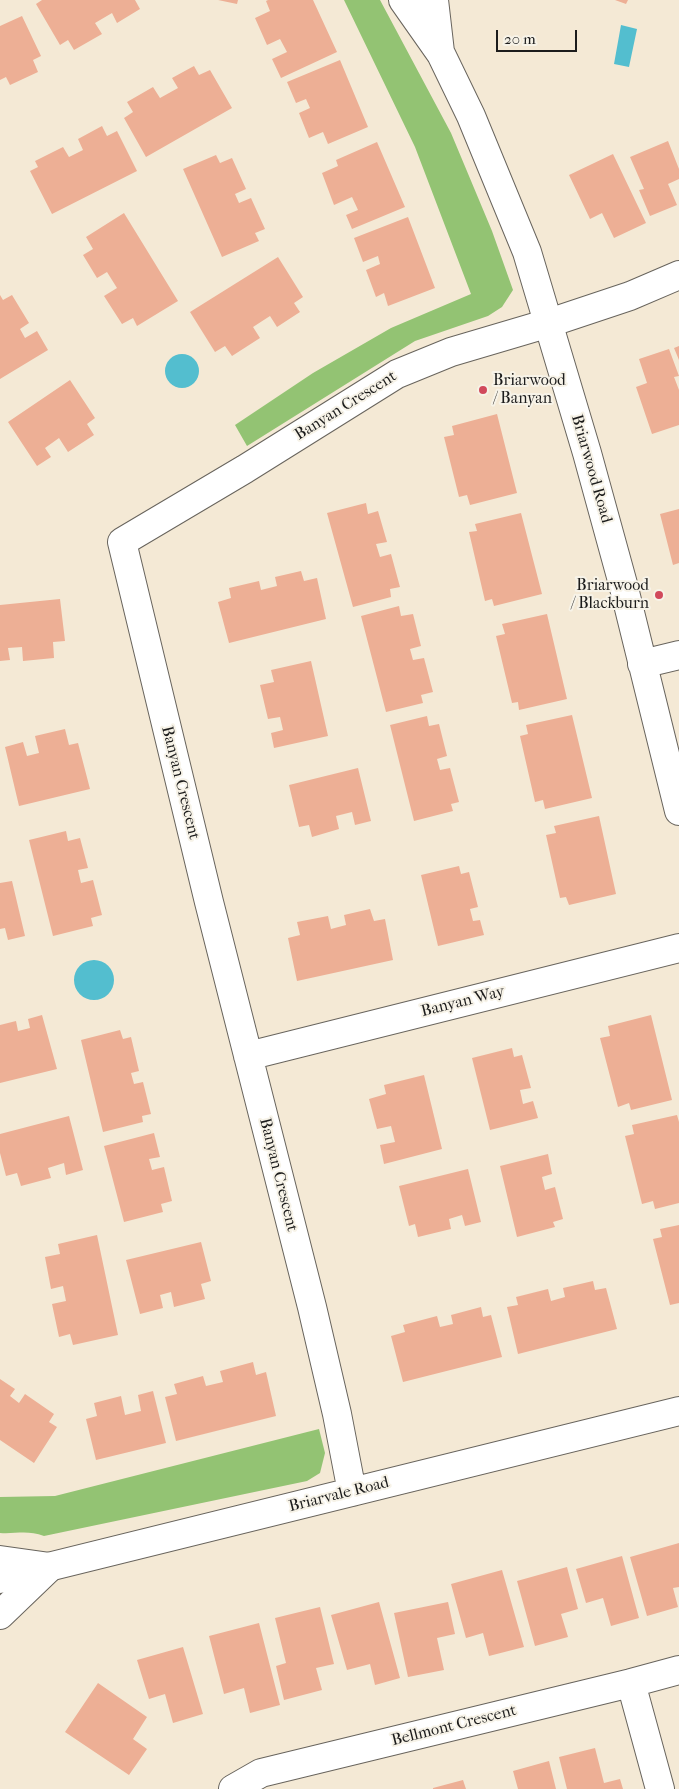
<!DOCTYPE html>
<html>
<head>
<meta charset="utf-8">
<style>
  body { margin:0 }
  #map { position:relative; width:679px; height:1789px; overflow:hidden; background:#f4e9d5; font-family:"IM FELL French Canon",serif }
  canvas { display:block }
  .scale { position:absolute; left:496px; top:30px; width:81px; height:22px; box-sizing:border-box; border:2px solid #1c1c1c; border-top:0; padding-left:6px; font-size:15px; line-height:18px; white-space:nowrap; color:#1c1c1c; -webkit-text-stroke:4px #f7f3e8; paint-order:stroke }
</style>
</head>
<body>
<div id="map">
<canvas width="679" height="1789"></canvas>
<div class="scale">20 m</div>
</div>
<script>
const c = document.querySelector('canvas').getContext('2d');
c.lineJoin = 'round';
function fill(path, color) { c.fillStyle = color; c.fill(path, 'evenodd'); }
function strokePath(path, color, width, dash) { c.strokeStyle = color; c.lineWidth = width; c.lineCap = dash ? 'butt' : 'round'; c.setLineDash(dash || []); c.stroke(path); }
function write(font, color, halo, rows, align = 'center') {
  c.font = font + ' "IM FELL French Canon",serif'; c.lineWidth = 4; c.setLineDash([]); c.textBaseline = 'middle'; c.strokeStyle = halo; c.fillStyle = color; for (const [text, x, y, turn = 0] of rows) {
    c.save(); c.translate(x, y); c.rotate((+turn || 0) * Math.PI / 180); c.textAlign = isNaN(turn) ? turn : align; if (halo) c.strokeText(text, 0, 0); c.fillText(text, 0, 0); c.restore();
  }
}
fill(new Path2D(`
  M344 0H380L451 133 492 231 513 290 502 307 488 316 415 341 247 446 235 425 313 373 391 328 471 294 415 147Z
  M319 1429 325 1453 320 1473 307 1481 44 1536C28 1530 16 1534 0 1533V1497L55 1496Z`), '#93c373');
fill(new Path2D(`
  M621 25 637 29 629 67 614 64Z
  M165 371a17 17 0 1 1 34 0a17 17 0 1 1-34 0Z
  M74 980a20 20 0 1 1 40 0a20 20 0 1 1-40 0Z`), '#53becf');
fill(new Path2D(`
  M42 0H135L140 9 117 23 112 13 95 23 102 34 74 50 68 40 60 45 36 4Z
  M218 0H238L237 4Z
  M268 0H313L337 52 281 78 272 59 287 52 280 39 267 45 255 18 270 11 266 1Z
  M615 0H628L626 4Z
  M22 16 41 56 33 60 38 72 10 85 6 77 0 80V26Z
  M340 60 368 127 328 144 323 132 309 138 299 113 310 108 306 99 296 103 287 82Z
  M194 66 199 75 210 70 232 108 146 157 124 118 133 112 127 102 153 87 160 98 178 88 172 78Z
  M102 126 107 136 117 131 137 171 52 214 30 171 38 167 35 161 63 147 69 157 83 150 78 139Z
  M668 141 679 169V179L668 184 677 205 650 216 639 190 644 189 630 157Z
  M377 142 405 207 352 229 346 215 358 210 352 197 334 205 322 173 338 166 336 160Z
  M613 154 646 223 614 238 602 213 590 219 569 175Z
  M216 155 220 163 232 158 246 189 235 194 239 203 251 198 265 229 255 233 259 241 222 257 183 169Z
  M124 213 178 301 137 326 133 318 122 324 104 296 117 288 107 272 97 278 83 255 93 249 86 237Z
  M408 217 435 288 388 306 384 293 376 297 366 270 380 264 378 256 363 262 354 238Z
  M278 257 303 297 294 303 300 312 277 327 270 316 253 327 260 338 232 356 225 346 215 352 190 312Z
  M0 295 3 300 12 295 29 323 20 329 25 338 37 331 48 350 0 379Z
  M679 346V360L674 348Z
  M669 349 679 376 674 377 679 390V425L652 434 636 387 647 383 639 359Z
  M70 380 95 418 87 424 94 435 68 452 59 438 45 448 51 457 37 466 8 422Z
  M497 414 517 493 470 505 467 495 459 497 444 437 454 435 452 426Z
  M366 503 368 514 378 511 387 542 376 544 380 557 391 554 400 587 390 589 391 597 353 607 327 513Z
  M679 509V563L673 565 660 514Z
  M521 513 542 594 494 606 492 599 485 601 469 532 477 531 475 524Z
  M301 571 304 581 317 578 326 619 229 643 218 602 231 598 229 588 259 581 261 590 277 586 275 577Z
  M60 599 65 641 53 642 54 658 23 661 22 647 8 648 10 660 0 661V605Z
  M399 606 401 616 413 614 421 646 410 649 413 660 424 658 433 692 421 695 423 703 386 712 361 616Z
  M547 614 567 699 519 710 518 702 512 703 496 636 505 634 502 624Z
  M311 661 328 736 274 748 271 733 283 730 280 717 268 719 260 685 274 682 271 670Z
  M572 715 592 798 545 809 543 800 535 802 520 736 528 734 526 725Z
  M427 716 429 726 439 724 447 756 437 759 440 770 450 768 459 802 451 804 453 811 414 821 390 725Z
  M65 729 69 745 78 743 90 789 19 806 5 747 23 742 27 756 39 753 35 736Z
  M358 768 371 821 355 825 352 812 336 816 339 829 312 837 309 825 299 827 289 785Z
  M599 816 616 894 569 905 566 897 560 898 546 835 556 833 554 826Z
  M66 831 68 841 80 838 88 868 78 870 81 883 93 880 102 915 91 918 93 926 53 936 29 840Z
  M459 866 461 874 469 872 478 907 470 909 473 921 480 920 484 935 438 946 421 875Z
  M12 881 25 936 8 940 5 928 0 929V883Z
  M370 909 374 921 385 919 393 960 297 981 288 938 300 935 297 922 328 916 331 929 346 925 344 915Z
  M42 1015 57 1069 0 1083V1025L16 1021 18 1031 30 1028 28 1019Z
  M651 1015 672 1100 631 1110 629 1103 618 1107 600 1038 610 1036 608 1026Z
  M120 1030 123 1039 131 1037 139 1071 131 1073 134 1084 143 1082 151 1114 142 1116 143 1122 103 1132 81 1040Z
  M512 1048 514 1057 522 1055 531 1088 520 1090 523 1104 533 1101 538 1118 490 1130 472 1058Z
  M424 1075 442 1149 384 1164 380 1145 395 1142 391 1126 377 1129 369 1099 386 1094 384 1085Z
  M677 1115 679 1122V1203L655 1209 653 1201 642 1204 625 1136 634 1134 632 1125Z
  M69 1116 83 1170 66 1175 64 1163 48 1168 51 1178 21 1186 17 1173 6 1176 0 1153V1134Z
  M154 1133 160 1157 149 1159 152 1170 164 1167 172 1201 161 1204 163 1212 124 1222 104 1146Z
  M548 1154 552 1174 542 1177 545 1190 555 1187 563 1219 553 1222 555 1227 517 1237 500 1166Z
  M468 1169 481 1222 465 1226 462 1215 449 1219 451 1229 418 1237 415 1224 409 1226 399 1186Z
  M679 1225V1303L670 1305 653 1239 662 1237 660 1229Z
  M97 1235 118 1335 73 1345 70 1334 59 1337 52 1304 66 1301 63 1286 51 1289 45 1257 60 1254 58 1244Z
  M201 1242 211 1281 201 1284 205 1299 174 1307 171 1292 160 1295 163 1308 140 1314 126 1260Z
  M593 1281 595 1290 606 1288 617 1329 518 1354 507 1307 518 1305 516 1297 548 1289 551 1301 565 1297 563 1288Z
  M481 1307 483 1317 491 1315 502 1357 403 1382 391 1336 405 1332 403 1325 437 1316 440 1327 453 1324 451 1315Z
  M253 1362 256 1375 266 1372 276 1416 176 1441 165 1397 177 1394 174 1384 203 1376 206 1386 223 1382 220 1371Z
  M0 1379 15 1389 10 1396 19 1403 25 1394 54 1414 49 1422 57 1427 34 1463 0 1440Z
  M153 1391 166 1443 96 1460 86 1419 97 1416 94 1403 121 1396 125 1415 141 1411 138 1395Z
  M679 1543V1587L673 1588 678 1607 647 1616 630 1557Z
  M622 1556 639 1618 611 1626 603 1598 586 1603 576 1569Z
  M567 1567 578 1609 561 1614 568 1637 535 1646 517 1581Z
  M502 1570 524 1647 489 1656 483 1633 466 1638 451 1584Z
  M379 1602 400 1678 375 1685 370 1664 347 1670 331 1615Z
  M448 1602 455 1634 437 1638 444 1670 408 1677 394 1613Z
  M320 1607 334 1664 316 1668 322 1690 284 1700 276 1666 286 1663 275 1618Z
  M259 1623 280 1705 250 1713 244 1688 224 1694 209 1636Z
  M183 1647 203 1714 173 1723 165 1694 149 1699 137 1660Z
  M98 1683 147 1717 133 1739 147 1749 129 1775 65 1732Z
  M595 1748 604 1783 620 1779 623 1789H567L559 1757Z
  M549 1761 556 1789H518L513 1771Z
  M463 1780 466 1789H433V1788Z`), '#edaf95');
const minor = new Path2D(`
  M403 0 441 54 471 116 527 252 587 453 623 584 679 811
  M434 0 440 52
  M642 664 679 655
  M248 1056 679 948
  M352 1492 337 1414 312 1307 209 902 122 542 245 469 397 374 451 352 549 323 630 296 679 275
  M0 1579 679 1411
  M631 1683 660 1789
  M233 1789 261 1773 631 1683 679 1670`);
const major = new Path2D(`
  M0 1560 50 1567
  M0 1615 50 1567`);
strokePath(minor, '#68645d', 30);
strokePath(major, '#68645d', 30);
strokePath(minor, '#fff', 28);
strokePath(major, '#fff', 28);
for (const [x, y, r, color] of [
  [483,390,5,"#d1495b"],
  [659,595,5,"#d1495b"]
]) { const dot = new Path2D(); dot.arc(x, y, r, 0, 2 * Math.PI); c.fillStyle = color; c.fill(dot); strokePath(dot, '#f7f3e8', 2); }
write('16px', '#1c1c1c', '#f7f3e8', [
  ["Briarwood",493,381],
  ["/ Banyan",493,399],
  ["Briarwood",649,586,"right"],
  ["/ Blackburn",649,604,"right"]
], 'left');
write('16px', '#1c1c1c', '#f7f3e8', [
  ["Banyan Crescent",346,406,-32],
  ["Briarwood Road",591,469,74],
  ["Banyan Crescent",180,783,76],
  ["Banyan Way",463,1002,-14],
  ["Banyan Crescent",278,1175,76],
  ["Briarvale Road",339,1495,-14],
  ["Bellmont Crescent",454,1726,-14]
]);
</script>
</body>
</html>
